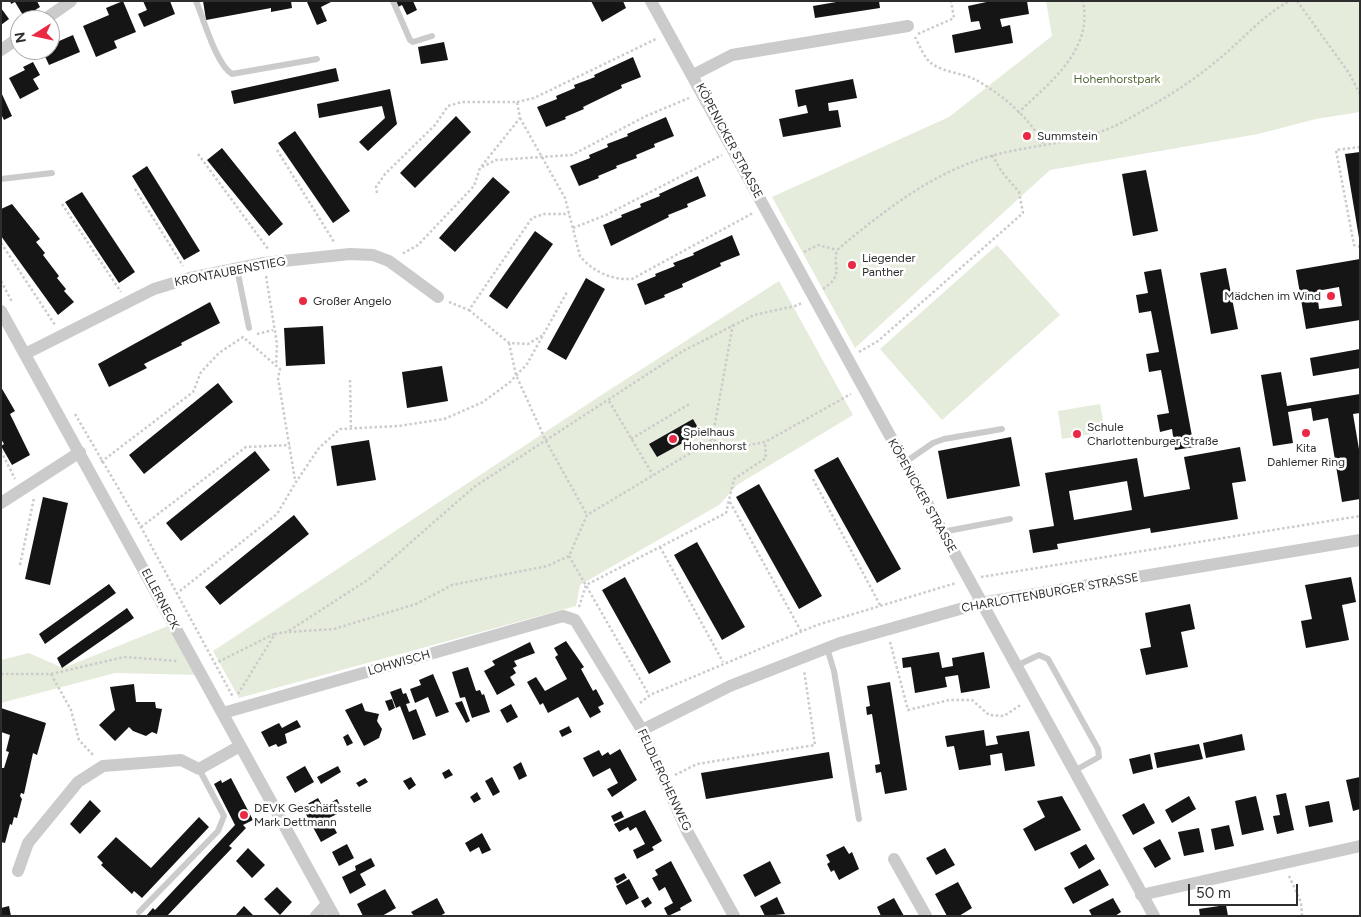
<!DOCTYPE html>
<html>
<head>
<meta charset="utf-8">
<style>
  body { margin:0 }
  #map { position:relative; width:1361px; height:917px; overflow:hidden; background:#fff; font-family:Figtree,sans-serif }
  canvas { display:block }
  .frame { position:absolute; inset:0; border:2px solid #2e2e2e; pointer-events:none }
  .north { position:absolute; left:10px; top:10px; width:50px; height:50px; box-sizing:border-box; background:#fff; border:1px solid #ababab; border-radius:50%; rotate:260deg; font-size:14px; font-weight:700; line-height:20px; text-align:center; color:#2e2e2e }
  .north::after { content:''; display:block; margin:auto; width:18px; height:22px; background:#ea2a44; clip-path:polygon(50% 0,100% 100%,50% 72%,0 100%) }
  .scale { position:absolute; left:1188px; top:884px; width:110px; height:22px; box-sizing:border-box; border:2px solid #2e2e2e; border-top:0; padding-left:6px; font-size:15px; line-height:18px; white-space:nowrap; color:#2e2e2e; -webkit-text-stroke:4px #fff; paint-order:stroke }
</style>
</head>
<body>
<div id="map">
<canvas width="1361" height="917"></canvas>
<div class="frame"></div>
<div class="north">N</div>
<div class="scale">50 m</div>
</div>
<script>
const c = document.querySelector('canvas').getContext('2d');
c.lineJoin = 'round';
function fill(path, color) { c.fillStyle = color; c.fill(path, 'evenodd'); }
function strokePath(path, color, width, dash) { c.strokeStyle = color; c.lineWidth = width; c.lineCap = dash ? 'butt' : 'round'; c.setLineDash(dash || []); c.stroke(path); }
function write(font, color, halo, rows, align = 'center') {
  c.font = font + ' Figtree,sans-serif'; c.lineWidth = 5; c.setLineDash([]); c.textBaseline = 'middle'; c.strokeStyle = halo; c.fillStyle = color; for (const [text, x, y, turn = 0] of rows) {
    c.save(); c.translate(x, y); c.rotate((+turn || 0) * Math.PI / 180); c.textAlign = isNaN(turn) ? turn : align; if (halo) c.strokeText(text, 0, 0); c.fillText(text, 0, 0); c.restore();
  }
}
fill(new Path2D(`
  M1046 1H1360V112L1316 119 1258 134 1050 170 855 348 772 197 949 117 1052 36Z
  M997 245 1060 315 942 420 880 349Z
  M779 281 853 415 737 485 719 505 580 585 576 606 239 698 213 651 603 394Z
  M1100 404 1105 432 1062 439 1058 411Z
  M173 624 201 675 115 673 1 703V660L29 653 63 668Z`), '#e5ecdb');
fill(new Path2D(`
  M10 1H37L40 7 24 17 15 2 11 4Z
  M123 1 136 32 114 41 117 48 96 57 83 26 109 15 106 8Z
  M143 1H170L175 14 144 27 138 14 147 10Z
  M203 1H291L292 8 271 12V8L206 20Z
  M333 1 321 7 327 21 317 25 307 2Z
  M396 1H413L417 10 407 15 402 5 398 7Z
  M591 1H623L626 8 602 22Z
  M842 1H879L880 8 815 18 813 6Z
  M991 1H1027L1029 14 1000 19 1002 27 1010 25 1013 43 955 53 952 35 981 29 979 21 971 22 968 6Z
  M1 8 9 19 1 25Z
  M73 35 80 52 49 65 42 50H50V45Z
  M444 42 448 60 421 64 418 47Z
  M633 57 641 77 621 85 622 88 583 107 584 109 565 117 566 119 546 127 537 107 557 99 556 96 575 88 574 85 595 77 594 75Z
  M33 62 40 75 33 79 39 89 20 99 9 78 25 70 23 67Z
  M336 68 339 81 234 104 231 91Z
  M853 79 857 98 828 103 829 111 838 110 841 127 783 137 779 119 808 113 806 105 798 107 795 90Z
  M390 89 397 124 368 151 359 142 385 118 382 106 319 118 317 104Z
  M1 92 12 116 4 120 1 114Z
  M456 116 471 132 415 188 400 173Z
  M666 117 674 136 654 144 655 147 636 155 637 158 616 166 617 168 598 176 599 178 579 186 570 166 590 158 589 155 608 147 607 144 628 136 627 134Z
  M295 131 350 211 333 223 278 143Z
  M222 148 283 224 269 236 207 160Z
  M1360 152V238H1359L1345 154Z
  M147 166 200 251 184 260 132 176Z
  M1146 170 1158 231 1133 236 1122 174Z
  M698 176 706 196 687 204 688 207 668 215 669 217 611 246 603 225 622 217 621 215 641 207 640 204 660 196 659 194Z
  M493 177 510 192 455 252 439 238Z
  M82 192 135 272 119 283 65 202Z
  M12 204 40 239 36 242 45 253 43 255 59 276 57 278 66 289 64 291 74 302 58 315 1 236V209Z
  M535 231 553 244 507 309 489 296Z
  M732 235 740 255 720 263 721 266 682 284 683 287 664 295 665 297 645 305 637 284 656 276 655 274 675 266 673 263 694 255 693 253Z
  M1360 259V320L1306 329 1296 270ZM1339 287 1342 306 1319 309 1317 291Z
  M1226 268 1238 329 1211 334 1200 273Z
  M1161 269 1194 447 1175 450 1172 429 1160 432 1157 415 1169 413 1161 370 1149 372 1146 354 1159 352 1151 311 1139 313 1136 295 1148 293 1144 272Z
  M586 278 605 289 566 360 547 349Z
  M210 302 220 323 181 343 182 345 144 364 147 368 109 387 98 364Z
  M323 326 325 364 286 366 284 328Z
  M1360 349V368L1313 376 1310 358Z
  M442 366 448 401 407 408 402 372Z
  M1281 372 1287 406 1360 394V413L1353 414 1360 455V499L1342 502 1328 418 1313 421 1311 408 1288 412 1293 443 1273 446 1261 375Z
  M218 383 233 402 144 474 129 455Z
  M1 387 15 411 10 414 30 455 12 465 1 446 4 444 1 439Z
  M693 419 701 433 657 457 649 444Z
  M1011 437 1020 486 947 499 938 451Z
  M369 440 376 480 337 486 331 446Z
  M1240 447 1246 481 1232 483 1238 519 1151 533 1150 528 1057 544 1058 549 1033 553 1029 530 1054 526 1045 473 1137 458 1144 497 1190 489 1184 457ZM1127 481 1132 510 1074 520 1069 491Z
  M255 451 270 470 181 541 166 523Z
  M838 457 901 569 877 583 814 470Z
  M759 484 822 596 799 609 736 497Z
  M43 497 68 503 50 585 25 579Z
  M294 515 309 534 220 605 205 587Z
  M697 542 745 627 722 640 674 555Z
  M625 577 671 662 649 674 602 590Z
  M1351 577 1356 602 1342 605 1349 640 1306 648 1301 621 1312 619 1305 585Z
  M109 584 116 593 45 644 39 634Z
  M1190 604 1195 629 1181 632 1188 667 1146 675 1140 649 1151 647 1145 613Z
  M127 608 134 618 62 668 57 658Z
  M566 641 584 667 581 669 593 691 596 689 604 704 598 707 601 712 590 718 578 697 548 713 543 703 540 705 527 682 536 677 545 691 567 679 555 657 558 655 554 648Z
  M530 642 535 653 514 661 517 666 513 668 516 673 510 677 515 685 497 695 484 671 495 665 492 661Z
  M939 652 942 668 953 666 952 658 984 652 990 688 961 693 958 675 945 677 947 687 915 693 911 667 903 668 902 658Z
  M468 667 476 691 480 690 482 695 484 694 490 712 472 718 465 697 460 698 452 672Z
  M433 674 449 712 436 717 428 697 415 703 410 689 421 685 419 680Z
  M890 682 907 790 885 794 881 772 876 773 875 765 880 764 872 714 867 715 866 707 870 706 867 686Z
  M134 684 136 702H155L156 708 162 709 157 734 152 732 146 736 133 731 129 727 115 741 99 725 115 710 110 687Z
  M401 688 403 694 406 693 410 703 406 704 409 712 416 709 426 735 413 740 400 706 396 708 390 692Z
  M392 699 395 708 389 711 385 701Z
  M462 701 470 721 466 723 455 703Z
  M362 703 365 711 379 714 377 721 382 729 379 738 364 746 345 710Z
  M511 704 518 717 507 723 500 710Z
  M1 708 46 723 37 755 33 753 24 794 21 793 20 796 22 799 17 818 14 817 12 825 10 824 5 843 1 842V768H4L9 752 6 751 10 735 1 732Z
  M297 720 301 727 285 734 287 743 278 747 276 744 269 747 261 732 279 723 282 728Z
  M569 726 572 732 562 737 559 731Z
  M984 730 986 746 998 744 996 736 1029 731 1035 766 1005 771 1002 753 990 755 991 765 959 770 954 746 947 747 945 736Z
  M348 734 353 743 347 746 343 737Z
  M1242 734 1245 750 1206 758 1203 743Z
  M1199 744 1203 759 1157 768 1154 753Z
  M620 749 637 780 612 797 607 789 618 783 610 768 593 777 583 758 599 750 602 756 608 752 610 755Z
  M829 752 833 778 706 799 701 773Z
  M1150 754 1153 769 1133 774 1129 759Z
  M521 762 527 776 519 780 513 767Z
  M305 766 314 782 295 793 286 777Z
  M338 766 341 772 321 784 317 777Z
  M449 769 453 775 445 779 442 773Z
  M411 777 416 785 409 790 403 781Z
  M492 777 500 792 493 796 485 781Z
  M1360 777V809L1353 811 1346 780Z
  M231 778 253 820 243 825 246 828 229 846 232 848 167 916H146L153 908 155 910 235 825 214 784 221 780 222 783Z
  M365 778 368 782 359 787 356 783Z
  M477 792 481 799 474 803 470 797Z
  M1286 793 1294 830 1277 834 1273 816 1280 815 1276 795Z
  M1062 796 1081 830 1035 851 1023 829 1045 817 1037 801Z
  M1189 796 1196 809 1172 823 1165 810Z
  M1256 796 1264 830 1242 835 1235 801Z
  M318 798 323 807 337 799 343 811 329 818 337 833 321 842 302 807Z
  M90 800 101 811 80 834 70 824Z
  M1329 801 1333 822 1309 827 1305 806Z
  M1144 803 1155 823 1133 835 1122 815Z
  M645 810 662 841 652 847 654 850 637 859 633 850 645 844 636 827 630 831 628 827 619 832 614 824Z
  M621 811 624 817 614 822 611 816Z
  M199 817 209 827 142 898 134 891 132 894 101 865 103 863 97 857 116 837 151 868Z
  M1229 825 1234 846 1215 850 1211 829Z
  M1199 828 1204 852 1184 856 1178 832Z
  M482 833 491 850 482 854 479 847 470 852 465 843Z
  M1160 839 1171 859 1155 868 1143 848Z
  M347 844 354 858 339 866 332 852Z
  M1086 844 1095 859 1079 869 1070 853Z
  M844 846 849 854 852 852 859 869 839 880 834 870 831 872 827 864 830 862 826 855Z
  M248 848 265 865 252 878 236 861Z
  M945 848 955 865 936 875 926 858Z
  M371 858 375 866 360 874 366 885 350 894 342 877 356 870 355 866Z
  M671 861 692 901 680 908 681 910 668 916 664 908 673 903 665 887 659 891 652 878 658 875 655 870Z
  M770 861 781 883 755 897 743 875Z
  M1100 869 1109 885 1073 904 1064 888Z
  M624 873 627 878 617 884 614 878Z
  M629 879 639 898 626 905 616 886Z
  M958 882 972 908 959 916H947L935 894Z
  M277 887 292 902 280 915 264 899Z
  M385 889 396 908 382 916H363L357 904Z
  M648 897 652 903 645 908 641 901Z
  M777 897 785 914 765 916 760 906Z
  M437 898 445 913 440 916H414L411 912Z
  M894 898 904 916H881L877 907Z
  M1113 898 1121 912 1115 916H1092L1089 910Z
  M1226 905 1228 916H1200L1199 909Z
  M9 906 11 916H1V908Z
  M244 906 254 916H235Z`), '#151515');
strokePath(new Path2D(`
  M1297 1 1349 73 1360 94
  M918 34 954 18 951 1
  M915 37C919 44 924 58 931 63 942 72 962 73 974 79 1001 93 1030 118 1044 145
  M517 102 534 98 656 39
  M1018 113C1050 82 1093 51 1083 1
  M520 118 565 198 580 256C593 272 612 280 632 279L753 213
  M1360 147 1336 150 1354 245 1360 247
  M277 150 334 242
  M198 154 268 249
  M482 167 496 160 572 155 646 116 689 98
  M135 189 183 266
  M377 193 376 187 385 174 435 125 448 106 462 102H517L520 118 480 168 474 186 418 245 402 254
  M62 204 121 292
  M573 228 606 215 722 155
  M1 243 55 325
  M804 252 818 245 837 250
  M266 276 277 344 276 366
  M1 281 12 302
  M823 289C845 274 832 269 837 250 882 212 933 172 991 156 1033 144 1079 144 1119 124 1152 106 1185 87 1214 63 1240 43 1261 16 1290 1
  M449 302 469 310 532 218 544 214H569
  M469 310 509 343 528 344 543 335
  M257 334 273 330
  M509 343 516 375 546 441 587 515
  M859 352 878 341 1023 213 1019 192 1002 172 992 155
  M350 380 351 427
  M609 401 653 475
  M75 414 141 527 233 697
  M631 439 691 403
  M712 440 733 324
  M1 451 15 479
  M101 462 193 392 201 372 219 353 243 337 280 369 278 378 295 480
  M813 479 880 605
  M730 502 801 631
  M141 527 246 447 290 445
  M660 547 723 662
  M569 556 649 695
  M20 565 34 498
  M981 577 1360 516
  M176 594 277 514 296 482 319 448 340 429 399 426 444 419 483 402 510 382 527 364 567 292
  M579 607 586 585 726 513 734 479 766 458 765 442
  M289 632 334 629 416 604 452 585 547 566 569 556 587 515 712 440 739 447 765 442 851 394
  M890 642 908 710 949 700H972L989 715 1004 716 1022 704
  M214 664 274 634
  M1 674H51L124 657 178 661
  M51 674 71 710 79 740 94 756
  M238 694 275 634 287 632 369 579 474 487 683 351 754 315 795 306 802 303
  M640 703 650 695 817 625 956 583
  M675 775 697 764 815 745 804 670
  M1289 876 1301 902 1302 916`), '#cbcbcb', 2.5, [2.5, 2.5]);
strokePath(new Path2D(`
  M196 1C204 20 216 64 232 74L317 59
  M393 1 410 40 413 42 432 36
  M1 179 52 173
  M237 269 249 328
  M904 463 933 443 944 439 1002 429
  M942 532 1010 519
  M827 648 834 671 859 819
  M1016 666 1039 655 1048 659 1098 749 1099 757 1074 771
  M139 912 218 831 224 816 199 769`), '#cbcbcb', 6);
strokePath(new Path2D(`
  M651 1 1154 916
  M44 20 71 1
  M1 50 20 37
  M693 75 732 55 908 26
  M1 311 334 916
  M25 354 154 289 190 278 264 263 350 254 373 255 389 261 438 297
  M1 503 80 452
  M223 713 563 616 575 620 642 730 687 831 734 916
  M642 730 730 686 840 643 981 603 1360 540
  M894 859 926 916
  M18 871 28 843 78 782 103 766 181 760 199 769 240 746
  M1141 895 1360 846
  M316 916 327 904`), '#cbcbcb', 12);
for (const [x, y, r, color] of [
  [1027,136,5,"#ea2a44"],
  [852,265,5,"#ea2a44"],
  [1331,296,5,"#ea2a44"],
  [303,301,5,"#ea2a44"],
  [1306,433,5,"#ea2a44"],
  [1077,434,5,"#ea2a44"],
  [673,439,5,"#ea2a44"],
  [244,815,5,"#ea2a44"]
]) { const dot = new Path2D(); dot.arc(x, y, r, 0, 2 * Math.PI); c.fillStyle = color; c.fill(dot); strokePath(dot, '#fff', 2); }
write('12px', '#546b3a', '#fff', [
  ["Hohenhorstpark",1117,79]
]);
write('12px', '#2e2e2e', '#fff', [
  ["Summstein",1037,136],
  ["Liegender",862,258],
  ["Panther",862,272],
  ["Mädchen im Wind",1321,296,"right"],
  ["Großer Angelo",313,301],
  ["Schule",1087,427],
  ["Charlottenburger Straße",1087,441],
  ["Spielhaus",683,432],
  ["Hohenhorst",683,446],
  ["Kita",1306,448,"center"],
  ["Dahlemer Ring",1306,462,"center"],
  ["DEVK Geschäftsstelle",254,808],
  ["Mark Dettmann",254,822]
], 'left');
write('12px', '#2e2e2e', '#fff', [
  ["KÖPENICKER STRASSE",729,141,62],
  ["KRONTAUBENSTIEG",230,272,-11],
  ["KÖPENICKER STRASSE",922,496,61],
  ["CHARLOTTENBURGER STRASSE",1050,593,-10],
  ["ELLERNECK",160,599,62],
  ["LOHWISCH",399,663,-16],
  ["FELDLERCHENWEG",664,780,65]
]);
</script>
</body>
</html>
